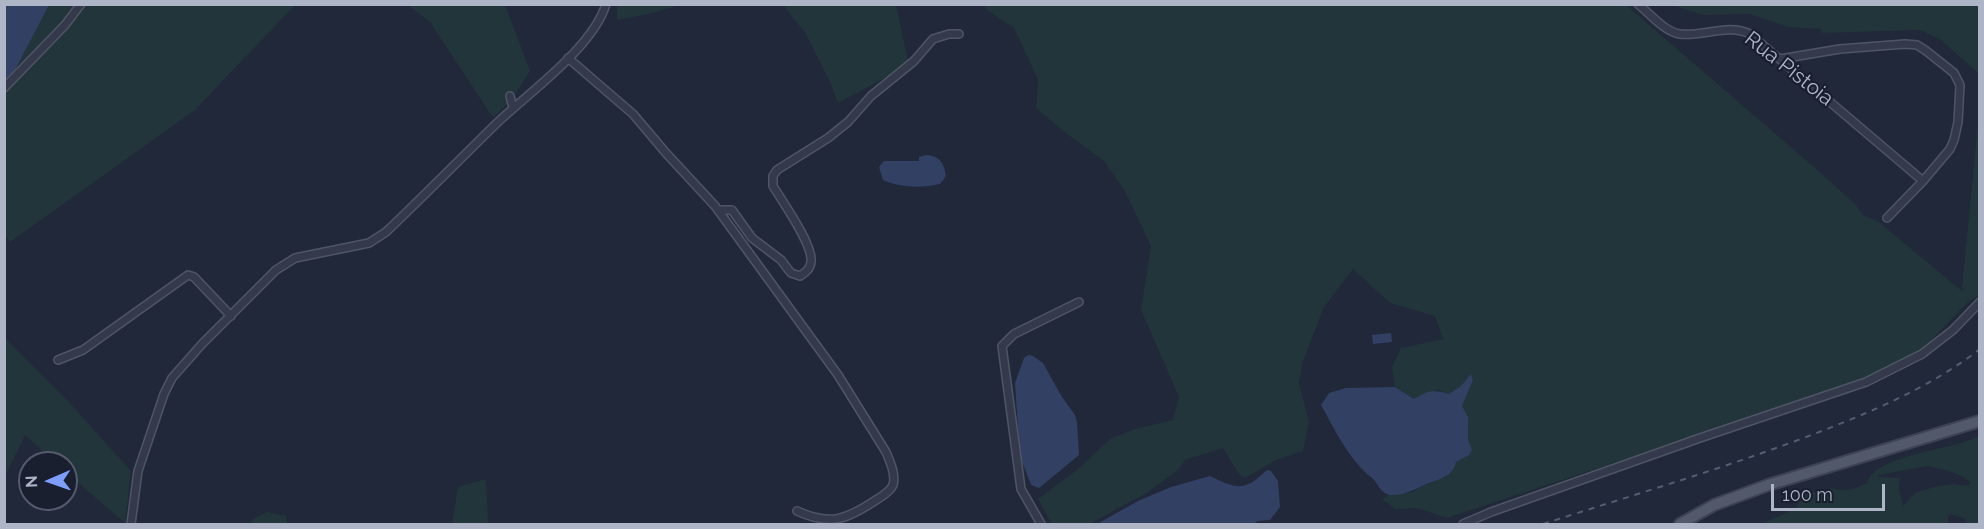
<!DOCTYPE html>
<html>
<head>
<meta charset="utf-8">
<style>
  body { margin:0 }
  #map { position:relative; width:1984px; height:529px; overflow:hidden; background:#20283a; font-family:Raleway,sans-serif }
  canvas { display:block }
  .frame { position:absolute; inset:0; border:6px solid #aeb5c7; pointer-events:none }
  .north { position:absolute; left:18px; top:451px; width:60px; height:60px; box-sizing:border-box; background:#191f2f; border:2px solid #555b6c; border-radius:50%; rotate:268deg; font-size:16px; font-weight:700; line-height:24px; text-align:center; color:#aeb5c7 }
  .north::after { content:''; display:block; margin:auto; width:21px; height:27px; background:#7d9efd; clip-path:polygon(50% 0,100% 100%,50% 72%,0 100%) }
  .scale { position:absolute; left:1771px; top:484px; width:114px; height:27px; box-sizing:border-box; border:3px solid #aeb5c7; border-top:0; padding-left:8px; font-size:18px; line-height:21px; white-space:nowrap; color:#aeb5c7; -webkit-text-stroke:4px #191f2f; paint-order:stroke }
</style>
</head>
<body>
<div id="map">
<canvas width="1984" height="529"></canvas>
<div class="frame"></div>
<div class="north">N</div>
<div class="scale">100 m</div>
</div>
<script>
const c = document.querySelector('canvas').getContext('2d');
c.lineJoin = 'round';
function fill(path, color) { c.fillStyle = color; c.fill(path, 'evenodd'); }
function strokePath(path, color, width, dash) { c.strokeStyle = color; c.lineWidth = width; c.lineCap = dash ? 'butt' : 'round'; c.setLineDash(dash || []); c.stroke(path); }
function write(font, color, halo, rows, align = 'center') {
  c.font = font + ' Raleway,sans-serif'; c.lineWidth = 4.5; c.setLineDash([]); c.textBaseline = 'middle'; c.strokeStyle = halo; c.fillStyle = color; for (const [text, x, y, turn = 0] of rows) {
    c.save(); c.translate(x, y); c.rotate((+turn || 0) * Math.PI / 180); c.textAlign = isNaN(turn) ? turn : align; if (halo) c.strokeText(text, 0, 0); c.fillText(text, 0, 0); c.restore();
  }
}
fill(new Path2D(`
  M49 5H295L195 110 10 242 4 234V81L13 74Z
  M408 5H505L530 71 512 99 493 118 430 22Z
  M617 5V4L681 5 648 14 617 20Z
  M783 5H896L909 65 838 103 829 80 806 34Z
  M984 5H1626L1814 167 1855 204 1863 215 1879 222 1962 291 1967 287 1962 289 1979 113V295L1967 303 1913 359 1876 376 1447 518 1417 508 1395 509 1382 499 1388 495 1413 492 1424 485 1446 477 1456 462 1472 450 1467 440 1468 430 1462 406 1473 380 1471 375 1461 386 1449 394 1438 390 1414 399 1395 387 1392 367 1401 348 1443 339 1435 316 1390 303 1353 269 1324 307 1302 364 1299 383 1309 422 1303 451 1276 460 1245 478 1239 474 1223 448 1185 460 1178 470 1148 492 1090 524H1052L1038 499 1077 470 1110 439 1135 429 1173 420 1179 397 1141 310 1151 246 1125 191 1104 161 1067 134 1036 108 1038 80 1014 28 987 10Z
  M1672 5H1979V74L1941 40 1920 30 1822 33 1821 29 1788 27 1750 14 1703 15Z
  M5 338 67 400 131 471 125 523 66 472V463H56L25 435 5 476Z
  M1979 436V524H1964L1966 521 1964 518 1950 514 1948 515V524H1761L1795 509C1798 505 1799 499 1802 496 1809 491 1823 492 1831 488 1845 492 1855 489 1867 483 1875 454 1955 450 1979 436ZM1927 466C1942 469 1959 472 1971 483L1967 486 1953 484 1934 487 1915 493 1903 506 1899 489 1900 478 1879 477 1878 475Z
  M486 479 488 524H452L458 487Z
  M267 512 286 516 287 524H250L253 519Z`), '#22353b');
fill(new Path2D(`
  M5 4 49 5 13 74 5 81Z
  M926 155C940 156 944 163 946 176L940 184C921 188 901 188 883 180L879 167 884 161H919V157Z
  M1391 333 1392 342 1373 344 1372 335Z
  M1028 355 1033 356 1043 363 1062 397 1075 415 1077 423 1079 455 1039 488 1031 485 1020 456 1015 383 1024 358Z
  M1471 374 1473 380 1462 406 1468 417V440L1472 450 1469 455 1456 462C1453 476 1441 479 1429 483 1416 488 1406 496 1390 495 1381 493 1379 486 1374 480 1372 477 1369 476 1367 474 1347 456 1334 428 1321 405L1329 393 1346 388 1395 387 1414 399C1426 391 1434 389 1449 394L1461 386Z
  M1267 470 1271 471 1278 481 1280 507 1270 520 1257 521 1254 524H1097L1138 501 1171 487 1210 476C1237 489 1244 492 1267 470Z`), '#324163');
const minor = new Path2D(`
  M1638 4C1650 14 1665 32 1680 34 1702 37 1729 23 1750 34L1923 181
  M568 58 633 114 666 153 715 206 838 375 886 452C890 462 896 474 893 485 890 492 882 496 876 500 846 520 830 526 797 511
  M1780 59 1840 49 1905 44 1917 45 1925 50 1954 73 1960 85 1958 122 1954 140 1950 149 1923 181 1887 218
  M4 88 65 25 81 4
  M510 96 513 108
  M718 210H732L752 238 781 260 791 273 800 276C806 272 810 269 811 262 814 246 782 201 773 186V176L777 170 828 138 848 122 871 96 914 61 933 39 949 34H959
  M58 360 83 350 188 275 194 277 231 316
  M131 524 138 471 164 394 172 378 202 344 276 270 295 258 369 243 386 232C424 196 460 159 498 122 531 91 593 47 606 4
  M1041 524 1021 489 1002 346 1014 334 1079 302
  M1463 524 1491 512 1700 438 1866 382 1922 354 1953 330 1980 302`);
const primary = new Path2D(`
  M1680 524 1714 505 1768 485 1980 421`);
strokePath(minor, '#4e5565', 10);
strokePath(primary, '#3d4354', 14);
strokePath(minor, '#343a4b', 7);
strokePath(primary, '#52596b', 10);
strokePath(new Path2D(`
  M1543 524C1633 495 1725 468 1814 434 1871 412 1931 387 1980 349`), '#555d72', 2, [6, 6]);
write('21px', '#aeb5c7', '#191f2f', [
  ["Rua Pistoia",1789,69,38]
]);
</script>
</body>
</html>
